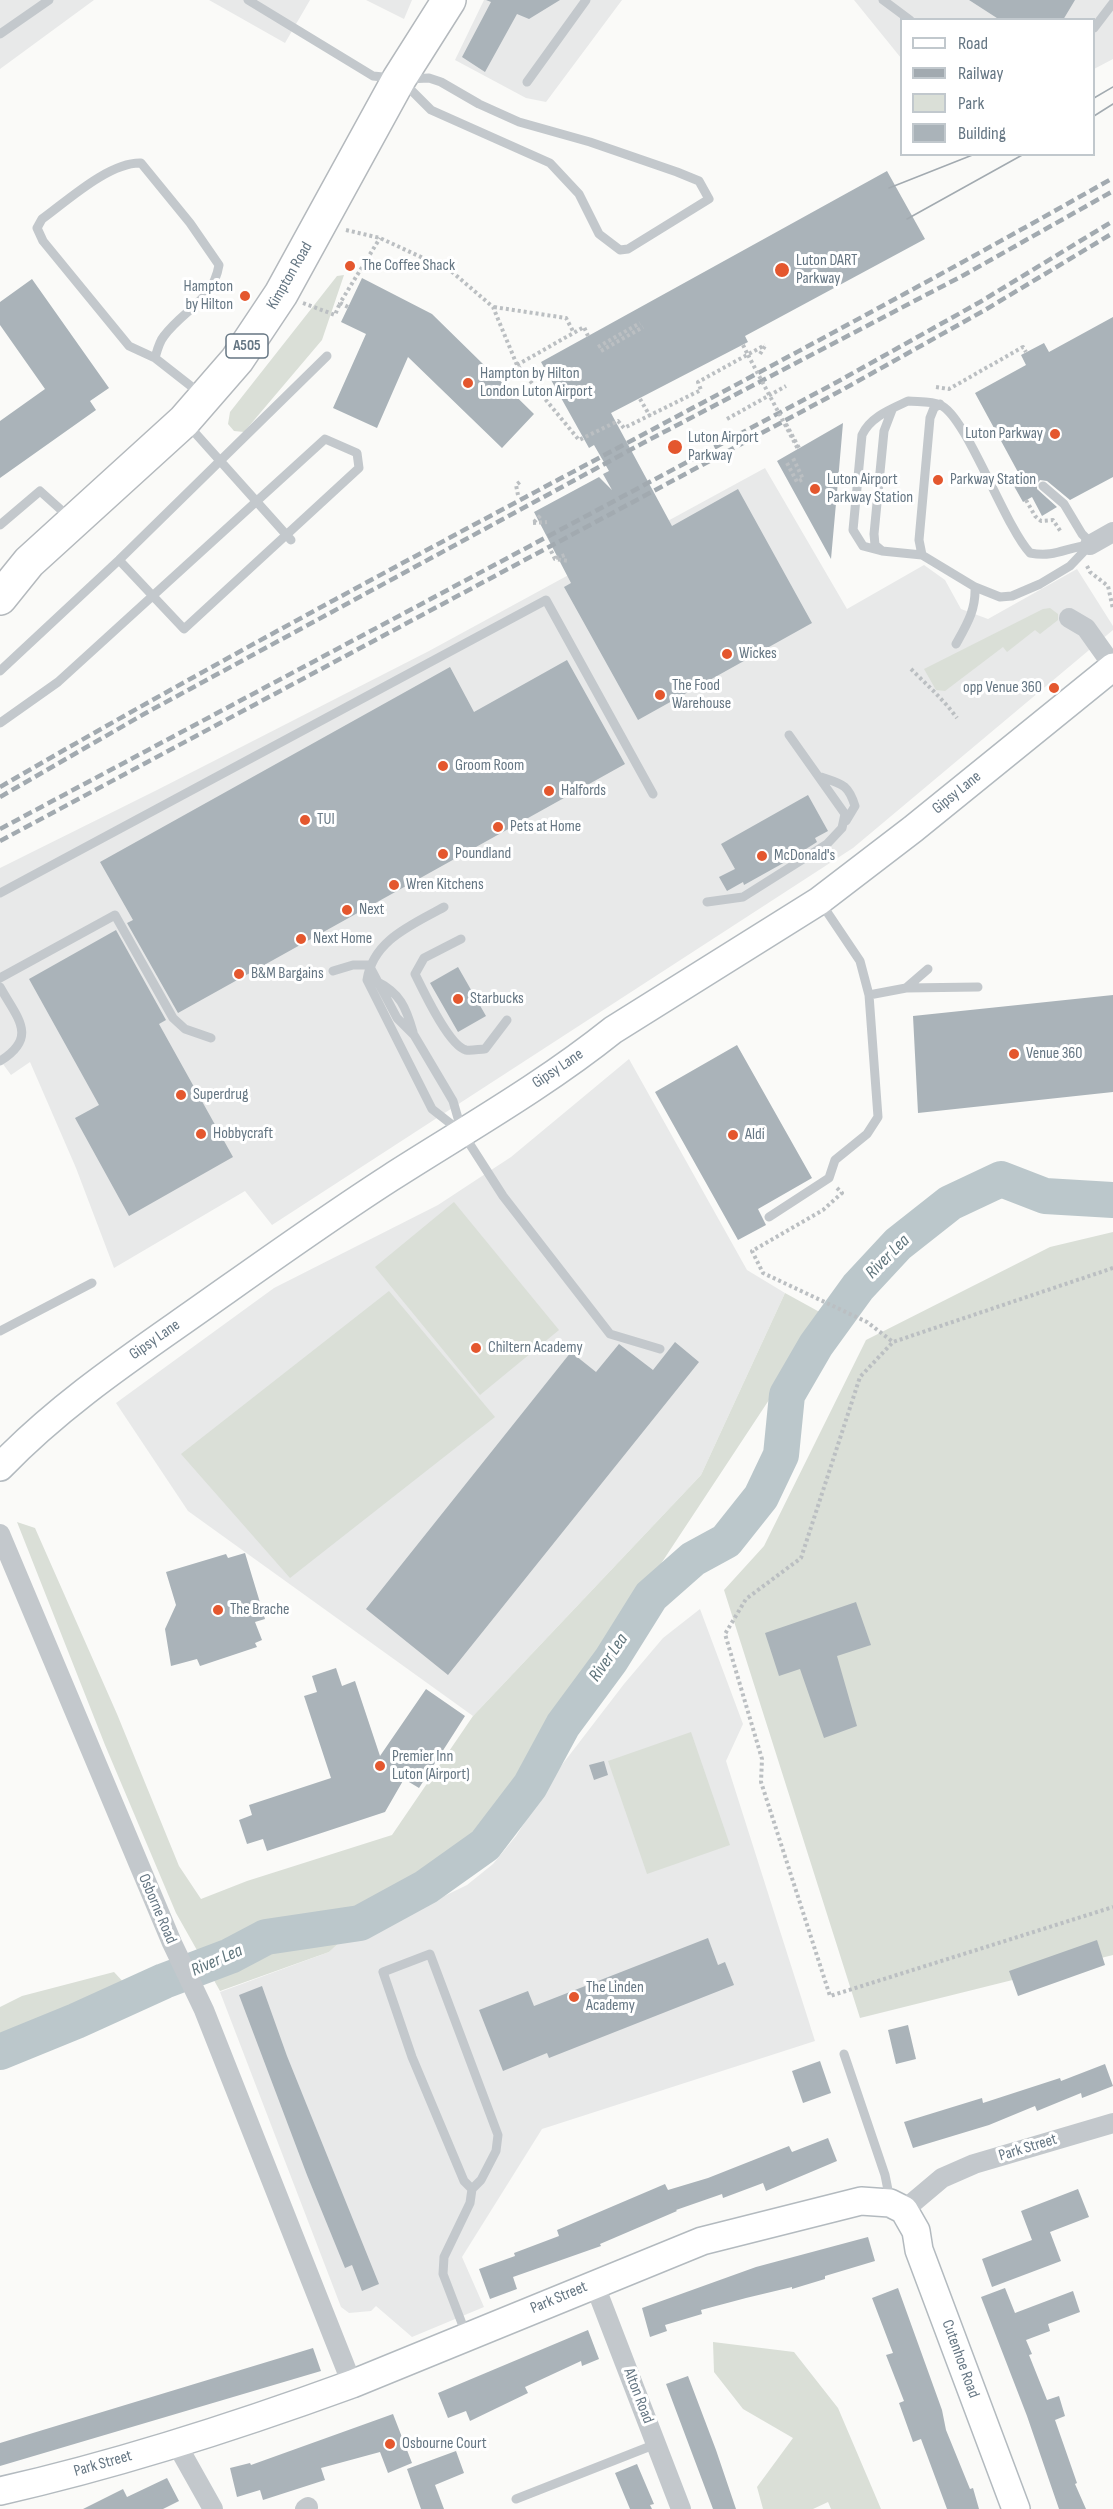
<!DOCTYPE html>
<html>
<head>
<meta charset="utf-8">
<style>
  body { margin:0 }
  #map { position:relative; width:1113px; height:2509px; overflow:hidden; background:#fafaf8; font-family:"Sofia Sans Condensed",sans-serif }
  canvas { display:block }
  .legend { position:absolute; left:900px; top:18px; width:195px; height:138px; box-sizing:border-box; background:#fff; border:2px solid #c1c8cd; margin:0; padding:8px 10px; list-style:none; font-size:18px; color:#657683 }
  .legend li { display:flex; align-items:center; gap:12px; height:30px }
  .legend b { width:30px; border:2px solid #c1c8cd }
</style>
</head>
<body>
<div id="map">
<canvas width="1113" height="2509"></canvas>
<ul class="legend">
<li><b style="height:8px;background:#fff"></b>Road</li>
<li><b style="height:8px;background:#a2aab0"></b>Railway</li>
<li><b style="height:16px;background:#dadfd7"></b>Park</li>
<li><b style="height:16px;background:#aab3b9"></b>Building</li>
</ul>
</div>
<script>
const c = document.querySelector('canvas').getContext('2d');
c.lineJoin = 'round';
function fill(path, color) { c.fillStyle = color; c.fill(path, 'evenodd'); }
function strokePath(path, color, width, dash) { c.strokeStyle = color; c.lineWidth = width; c.lineCap = dash ? 'butt' : 'round'; c.setLineDash(dash || []); c.stroke(path); }
function write(font, color, halo, rows, align = 'center') {
  c.font = font + ' "Sofia Sans Condensed",sans-serif'; c.lineWidth = 6; c.setLineDash([]); c.textBaseline = 'middle'; c.strokeStyle = halo; c.fillStyle = color; for (const [text, x, y, turn = 0] of rows) {
    c.save(); c.translate(x, y); c.rotate((+turn || 0) * Math.PI / 180); c.textAlign = isNaN(turn) ? turn : align; if (halo) c.strokeText(text, 0, 0); c.fillText(text, 0, 0); c.restore();
  }
}
fill(new Path2D(`
  M0 0H94L0 69Z
  M209 0H310L285 43Z
  M366 0H412L404 19Z
  M484 0H622L546 102 526 98 455 60Z
  M854 0H1113V59L1094 69V20H902L901 58Z
  M765 468 847 609 924 565 945 580 961 609 988 619 1077 569 1113 626V630L853 848 272 1225 245 1191 114 1268 76 1168 30 1062 11 1075 0 1060V868L157 790 429 651Z
  M629 1059 747 1270 785 1293 701 1475 473 1716 188 1511 116 1403 274 1288 438 1205 511 1157Z
  M700 1609 743 1724 726 1761 815 2041 542 2129 462 2257 484 2307 412 2337 376 2306 371 2311 349 2313 341 2307 220 1992 329 1952 340 1942 389 1923 467 1885 493 1864 516 1836 558 1770 624 1684 663 1638Z`), '#e8e9e9');
fill(new Path2D(`
  M344 275 322 340 244 432 234 431 228 424 230 412 337 276Z
  M1050 608 1058 614V620L1040 634 1035 630 1007 652 1003 647 945 691 936 690 924 669 1043 609Z
  M454 1202 559 1330 480 1395 375 1267Z
  M1113 1232V1955L860 2018 724 1590 764 1546 866 1340 1050 1247Z
  M389 1291 495 1417 290 1578 181 1454Z
  M785 1293 825 1315 490 1823 389 1923 340 1942 329 1952 220 1991 176 1913 105 1745 17 1522 35 1528 117 1714 179 1866 201 1899 247 1881 392 1835 473 1716 701 1475Z
  M691 1732 730 1845 647 1874 608 1761Z
  M114 1972 127 1986 133 2004 101 2024 0 2064V2007L22 1996Z
  M713 2342 794 2352 838 2408 881 2509H831L828 2502 813 2509H763L757 2487 793 2438 743 2409 714 2372Z`), '#dadfd7');
strokePath(new Path2D(`
  M0 2052 76 2021 164 1981 230 1956 266 1937 360 1923 426 1887 485 1845 530 1786 563 1725 611 1660 651 1596 693 1559 726 1541 761 1497 781 1455 787 1395 816 1345 858 1287 898 1244 950 1203 1001 1179 1045 1196 1113 1200`), '#bbc7cb', 36);
fill(new Path2D(`
  M486 0H560L529 19 517 14 485 72 462 57 491 2Z
  M969 0H1075L1063 20H1000Z
  M887 171 925 239 745 336 748 342 611 413 672 526 738 489 812 623 638 720 564 587 571 583 534 512 599 477 612 490 603 474 609 471 594 445 589 448 541 362Z
  M362 278 432 314 534 414 502 448 408 357 377 428 333 408 366 334 341 322Z
  M32 279 109 388 90 401 96 410 0 478V421L45 389 0 325V302Z
  M1113 317V477L1070 500 1047 481 1040 480 1037 484V489L1057 507 1042 516 1032 497 1023 502 1010 479 1019 474 975 393 1026 365 1021 355 1044 343 1049 352Z
  M843 423 838 481 831 559 777 461Z
  M567 660 625 764 178 1013 127 923 133 920 100 862 450 667 474 712Z
  M808 795 828 831 815 838 817 842 787 861 744 885 743 882 727 891 719 877 735 869 721 844Z
  M116 930 166 1020 159 1024 233 1157 129 1216 75 1118 99 1105 29 979Z
  M458 967 486 1016 458 1032 430 983Z
  M1113 995V1092L918 1113 913 1016Z
  M737 1045 812 1178 758 1209 766 1225 738 1240 655 1092Z
  M675 1342 699 1362 448 1675 366 1609 571 1352 596 1372 619 1344 653 1370Z
  M245 1553 265 1619 255 1622 262 1640 255 1643 257 1647 200 1666 197 1659 171 1666 165 1629 176 1605 166 1572 226 1554 228 1558Z
  M856 1602 871 1645 837 1656 857 1726 824 1738 800 1669 779 1676 765 1633Z
  M336 1668 342 1686 355 1681 380 1756 426 1689 465 1716 419 1788 404 1779 385 1812 267 1851 263 1839 247 1844 239 1820 252 1815 249 1805 331 1778 304 1696 317 1692 312 1676Z
  M604 1761 608 1775 594 1780 589 1765Z
  M708 1938 718 1965 725 1962 734 1985 549 2058 547 2053 503 2071 479 2010 528 1991 534 2006Z
  M1097 1940 1105 1965 1018 1996 1009 1971Z
  M262 1986 287 2056 379 2284 362 2291 352 2265 345 2268 307 2175 239 1995Z
  M908 2025 916 2059 896 2064 888 2030Z
  M820 2061 831 2093 803 2103 792 2071Z
  M1105 2064 1113 2086 1082 2098 1081 2093 1037 2111 1035 2106 989 2125 913 2148 904 2122 982 2098 983 2103 1060 2078 1061 2081Z
  M828 2138 837 2161 766 2191 763 2183 723 2198 722 2194 676 2210 677 2211 600 2244 601 2246 513 2277 517 2289 490 2299 479 2269 515 2256 514 2253 559 2236 557 2230 665 2184 668 2190 708 2178 789 2146 792 2152Z
  M1078 2189 1089 2217 1050 2232 1061 2261 992 2287 982 2259 1032 2240 1021 2211Z
  M868 2237 875 2261 825 2276V2279L792 2289V2287L746 2298 701 2310 702 2314 665 2325 667 2331 650 2337 642 2308 756 2267Z
  M898 2288 942 2410 946 2430 970 2489 973 2488 979 2509H947L921 2439 913 2442 899 2403 904 2401 886 2355 893 2353 872 2298Z
  M1005 2288 1015 2313 1073 2291 1080 2312 1048 2324 1050 2331 1026 2340 1032 2354 1029 2355 1047 2400 1059 2396 1065 2416 1055 2420 1077 2483 1075 2484 1086 2509H1059L1027 2416 981 2297Z
  M588 2330 599 2359 582 2366 581 2361 525 2387 528 2393 470 2421 466 2411 448 2418 438 2393Z
  M313 2348 321 2371 0 2466V2443Z
  M688 2376 716 2450 736 2509H713L666 2384Z
  M393 2414 412 2463 388 2473 380 2452 321 2468 325 2480 263 2500 260 2490 237 2497 230 2468 250 2463 251 2465Z
  M456 2451 464 2473 435 2485 444 2509H421L407 2469Z
  M637 2464 654 2504 650 2505 652 2509H630L615 2473Z
  M167 2478 179 2501 163 2509H83L123 2489 127 2497Z`), '#aab3b9');
const secondary = new Path2D(`
  M0 1467C53 1412 114 1369 177 1325 247 1276 317 1225 390 1178 465 1130 543 1086 613 1030L819 901 913 829 1113 667
  M0 2491C120 2464 237 2426 352 2384L702 2241 861 2201 890 2203 904 2210 916 2231 919 2250 1016 2509`);
const highway = new Path2D(`
  M0 598 29 562 184 421 237 360 281 294 399 79 449 0`);
strokePath(secondary, '#b3babf', 30);
strokePath(highway, '#b4b9bd', 36);
strokePath(new Path2D(`
  M346 230 380 238 451 271 493 307 517 365 579 440 618 421 624 428 701 390 698 382 765 345
  M303 303 335 315 340 303
  M348 307 340 303 380 238
  M494 307 566 318 574 333
  M743 345 748 355
  M598 347 640 323
  M601 351 643 327
  M760 354 765 346
  M517 365 584 327 588 336
  M936 387 949 389 1023 347 1026 352
  M640 399 650 416
  M727 419 786 386
  M786 424 799 448
  M787 463 797 482 803 479 793 458
  M518 495 516 485 522 480
  M1026 500 1035 516 1041 521 1053 520 1061 532
  M534 522 542 514
  M533 523 547 522
  M551 551 555 559 569 561
  M556 558 565 555
  M1087 566 1090 572 1108 586 1113 609
  M911 669C927 685 943 699 957 718
  M837 1188 842 1193 823 1210 752 1251 763 1273 867 1322 893 1342
  M1113 1268 893 1342 860 1377 801 1558 746 1599 725 1634 762 1759 761 1782 830 1996 1113 1907`), '#bbbfc2', 4, [3, 3]);
strokePath(new Path2D(`
  M248 0 373 76 393 78
  M883 0 910 20
  M1094 28 1113 3
  M0 34 49 0
  M403 82 431 110 550 163 579 194 599 234 620 250 628 249 709 199 699 181 677 172 590 142 519 122 479 104 441 82 429 78 407 79
  M527 82 586 0
  M155 358C157 351 159 342 164 336 184 309 213 301 219 265L190 223 141 163C109 162 67 201 42 219L37 228 43 241 129 346 155 358 201 394
  M908 401C918 402 932 401 940 405 966 415 1004 525 1030 553 1056 558 1066 547 1090 545L1070 566 1040 584 1012 596 1000 597 975 587 922 555 882 551 863 546 853 530 862 435C870 417 891 409 908 401Z
  M188 425 291 540
  M1043 486 1064 504 1082 534 1092 544
  M0 525 40 491 69 517
  M881 550 875 545 874 534 884 431 892 410
  M922 555 919 540 930 418 934 408 940 404
  M956 644C967 624 976 610 975 587
  M0 671 119 560 327 356
  M0 723 58 682 325 439 357 453 359 468 184 629 119 560
  M821 777C842 784 848 784 855 806L846 821
  M0 893 546 600 653 794
  M707 902 743 897 827 844 842 828 845 814 789 735
  M444 907C412 925 373 940 367 980L432 1109 460 1131
  M461 939 424 958 415 974C423 990 449 1046 466 1050 471 1051 480 1049 485 1049L507 1020
  M369 965 397 1018 414 1035 446 1089 453 1101 462 1132 503 1196 610 1334 660 1349
  M333 971 353 965H369
  M0 978 115 915 173 1018 185 1029 211 1038
  M376 981C400 993 406 1007 413 1032
  M0 987C17 1018 39 1037 0 1061
  M906 988 978 987
  M869 995 906 988 928 969
  M769 1217 829 1178 835 1160 867 1134 878 1117 869 995 860 961 821 903
  M0 1331 92 1283
  M844 2054 885 2175 890 2200
  M466 2334 443 2274 444 2257 470 2203 472 2189 481 2180 496 2151 498 2135 430 1954 383 1972 412 2057 464 2181 472 2189
  M516 2499 656 2444`), '#c3c8cc', 9);
strokePath(new Path2D(`
  M1090 545 1113 532
  M1069 618 1086 628 1113 666
  M0 1534 172 1943 204 2010 352 2384
  M904 2210 942 2178 974 2164 1113 2123
  M594 2283 681 2509
  M176 2443 213 2509
  M305 2509 308 2507`), '#c3c8cc', 20);
strokePath(secondary, '#fff', 27);
strokePath(highway, '#fff', 33);
strokePath(new Path2D(`
  M1094 98 1113 87
  M1094 116 1113 104
  M889 188 975 154
  M907 219 1024 154`), '#a2aab0', 1.5);
strokePath(new Path2D(`
  M0 787C366 574 745 387 1113 178
  M0 797 144 714 643 443 964 275 1113 191
  M0 829 837 382 980 302 1113 221
  M0 841 842 390 985 310 1113 233`), '#a2aab0', 4.5, [9, 4.5]);
strokePath(new Path2D(`
  M748 355 798 449`), '#bbbfc2', 4, [3, 3]);
for (const [x, y, r, color] of [
  [350,266,6,"#e4572e"],
  [782,270,8,"#e4572e"],
  [245,296,6,"#e4572e"],
  [468,383,6,"#e4572e"],
  [1055,434,6,"#e4572e"],
  [675,447,8,"#e4572e"],
  [938,480,6,"#e4572e"],
  [815,489,6,"#e4572e"],
  [727,654,6,"#e4572e"],
  [1054,688,6,"#e4572e"],
  [660,695,6,"#e4572e"],
  [443,766,6,"#e4572e"],
  [549,791,6,"#e4572e"],
  [305,820,6,"#e4572e"],
  [498,827,6,"#e4572e"],
  [443,854,6,"#e4572e"],
  [762,856,6,"#e4572e"],
  [394,885,6,"#e4572e"],
  [347,910,6,"#e4572e"],
  [301,939,6,"#e4572e"],
  [239,974,6,"#e4572e"],
  [458,999,6,"#e4572e"],
  [1014,1054,6,"#e4572e"],
  [181,1095,6,"#e4572e"],
  [201,1134,6,"#e4572e"],
  [733,1135,6,"#e4572e"],
  [476,1348,6,"#e4572e"],
  [218,1610,6,"#e4572e"],
  [380,1766,6,"#e4572e"],
  [574,1997,6,"#e4572e"],
  [390,2444,6,"#e4572e"]
]) { const dot = new Path2D(); dot.arc(x, y, r, 0, 2 * Math.PI); c.fillStyle = color; c.fill(dot); strokePath(dot, '#fff', 2); }
for (const [x, y, w] of [
  [247,346,42]
]) { const box = new Path2D(); box.roundRect(x - w / 2, y - 12, w, 24, 4.5); c.fillStyle = '#fff'; c.fill(box); strokePath(box, '#657683', 1.5); }
write('bold 15px', '#657683', null, [
  ["A505",247,346]
]);
write('16px', '#657683', '#fff', [
  ["Luton DART",796,261],
  ["Parkway",796,279],
  ["The Coffee Shack",362,266],
  ["Hampton",233,287,"right"],
  ["by Hilton",233,305,"right"],
  ["Hampton by Hilton",480,374],
  ["London Luton Airport",480,392],
  ["Luton Parkway",1043,434,"right"],
  ["Luton Airport",688,438],
  ["Parkway",688,456],
  ["Luton Airport",827,480],
  ["Parkway Station",827,498],
  ["Parkway Station",950,480],
  ["Wickes",739,654],
  ["The Food",672,686],
  ["Warehouse",672,704],
  ["opp Venue 360",1042,688,"right"],
  ["Groom Room",455,766],
  ["Halfords",561,791],
  ["TUI",317,820],
  ["Pets at Home",510,827],
  ["Poundland",455,854],
  ["McDonald's",774,856],
  ["Wren Kitchens",406,885],
  ["Next",359,910],
  ["Next Home",313,939],
  ["B&M Bargains",251,974],
  ["Starbucks",470,999],
  ["Venue 360",1026,1054],
  ["Superdrug",193,1095],
  ["Hobbycraft",213,1134],
  ["Aldi",745,1135],
  ["Chiltern Academy",488,1348],
  ["The Brache",230,1610],
  ["Premier Inn",392,1757],
  ["Luton (Airport)",392,1775],
  ["The Linden",586,1988],
  ["Academy",586,2006],
  ["Osbourne Court",402,2444]
], 'left');
write('16px', '#657683', '#fff', [
  ["Kimpton Road",290,276,-60],
  ["Gipsy Lane",957,793,-39],
  ["Gipsy Lane",558,1069,-34],
  ["Gipsy Lane",155,1340,-35],
  ["Osborne Road",157,1909,67],
  ["Park Street",1028,2148,-17],
  ["Park Street",559,2298,-23],
  ["Cutenhoe Road",960,2359,70],
  ["Alton Road",638,2396,69],
  ["Park Street",103,2464,-16]
]);
write('italic 18px', '#60757c', '#fff', [
  ["River Lea",888,1257,-45],
  ["River Lea",609,1658,-55],
  ["River Lea",217,1961,-24]
]);
</script>
</body>
</html>
